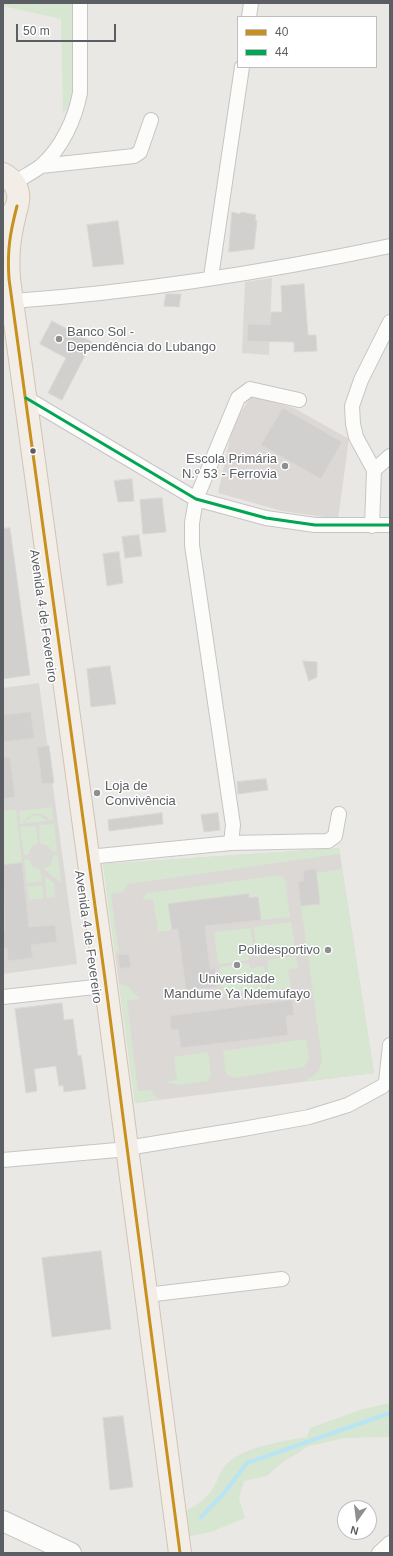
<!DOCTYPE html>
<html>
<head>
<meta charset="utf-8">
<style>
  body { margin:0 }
  #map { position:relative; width:393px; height:1556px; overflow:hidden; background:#eae8e5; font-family:Arial,sans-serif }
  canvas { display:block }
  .frame { position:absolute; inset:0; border:4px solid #5b5f63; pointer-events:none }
  .legend { position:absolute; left:237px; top:16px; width:140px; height:52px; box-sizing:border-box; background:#fff; border:1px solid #bdbfc1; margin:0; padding:5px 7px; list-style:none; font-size:12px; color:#5b5f63 }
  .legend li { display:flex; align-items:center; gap:8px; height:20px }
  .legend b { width:20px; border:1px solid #bdbfc1 }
  .north { position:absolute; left:337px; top:1500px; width:40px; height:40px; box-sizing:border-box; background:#fff; border:1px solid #bdbfc1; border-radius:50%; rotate:194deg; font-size:11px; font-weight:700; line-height:16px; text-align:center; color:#5b5f63 }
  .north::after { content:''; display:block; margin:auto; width:14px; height:18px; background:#8d8f90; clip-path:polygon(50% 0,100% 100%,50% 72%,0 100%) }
  .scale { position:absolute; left:16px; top:24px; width:100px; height:18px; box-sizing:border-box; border:2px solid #5b5f63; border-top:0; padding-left:5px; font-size:12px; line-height:14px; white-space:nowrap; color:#5b5f63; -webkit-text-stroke:3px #fff; paint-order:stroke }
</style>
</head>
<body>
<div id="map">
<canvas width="393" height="1556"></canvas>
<div class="frame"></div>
<ul class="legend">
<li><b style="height:5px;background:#c8911e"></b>40</li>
<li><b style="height:5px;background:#00a651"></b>44</li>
</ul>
<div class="north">N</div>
<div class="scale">50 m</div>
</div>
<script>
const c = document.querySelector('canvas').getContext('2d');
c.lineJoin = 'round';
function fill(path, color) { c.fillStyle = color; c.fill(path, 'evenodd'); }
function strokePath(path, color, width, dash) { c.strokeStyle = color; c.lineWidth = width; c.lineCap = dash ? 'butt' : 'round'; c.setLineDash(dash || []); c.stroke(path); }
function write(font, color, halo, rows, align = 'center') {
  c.font = font + ' Arial,sans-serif'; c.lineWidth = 3; c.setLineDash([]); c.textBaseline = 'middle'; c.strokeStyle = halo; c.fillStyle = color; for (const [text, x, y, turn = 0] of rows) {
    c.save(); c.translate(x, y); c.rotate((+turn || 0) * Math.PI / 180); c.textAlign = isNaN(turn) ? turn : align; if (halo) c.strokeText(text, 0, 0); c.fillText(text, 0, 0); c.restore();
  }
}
fill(new Path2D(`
  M272 278 269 355 242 353 245 282Z
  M39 683 77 964 3 974V688Z`), '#dbd9d6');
fill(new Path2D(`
  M251 396 294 408 349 439 338 519 282 511 218 493 233 425Z
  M339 848 374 1073 135 1103 103 864Z`), '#dcd8d5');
fill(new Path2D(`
  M3 3H77V91L72 104 63 113 61 19 3 6Z
  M52 807 53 820H50C42 810 29 812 23 824H20L19 811Z
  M16 809 22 863 3 865V811Z
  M38 815 47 821 25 823 30 817Z
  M54 824 57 851 53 852 48 846 40 843 39 825Z
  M36 826 38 843 32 846 28 855H24L20 827Z
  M339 848 340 854 128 884 123 892 111 894 119 953H115L103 864Z
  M57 855 58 858 61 883 44 869 51 865 53 856Z
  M29 859 33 867 40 870 42 881 27 883 24 860Z
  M342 869 374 1073 302 1082C314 1076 320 1073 322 1059L301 906 320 904 316 873Z
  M45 876 54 883 55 897 47 898Z
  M273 876H282L285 879 290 917 261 920 258 897 168 904 172 930 158 932 153 899 142 900 146 894 149 893Z
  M42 885 44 898 29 900 27 887Z
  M291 922 296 953 267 957V951L257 952 253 927Z
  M251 928 254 952 248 953 249 960 218 964 214 932Z
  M296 956 298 968 288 970 291 987 270 990 267 966 269 965 268 960Z
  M249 963 250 968 264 966 267 990 223 995 219 967Z
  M119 984 128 986 140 999 127 1001 138 1091 151 1090 153 1095 161 1099 135 1103Z
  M306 1039 309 1059 304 1067 235 1078 227 1075 226 1072 223 1051Z
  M208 1052 211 1074 208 1081 178 1085 168 1083V1081L177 1080 174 1057Z
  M390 1403V1437L345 1438 309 1446 283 1462 267 1476 244 1481 239 1499 245 1518 211 1532 187 1537 182 1512C197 1507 209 1497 216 1483 218 1478 221 1471 224 1467 239 1447 284 1441 307 1437L310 1428 363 1409Z`), '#d6e6d1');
strokePath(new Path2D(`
  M201 1517 224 1493 247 1463 390 1413`), '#b9e4f4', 4);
const building = new Path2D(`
  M232 212 240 214 241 212 256 215 255 220 257 221 254 249 229 252Z
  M118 221 124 264 93 267 87 225Z
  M304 284 308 335H316L317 351 294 352V342L247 341 248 324 270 325 271 312H282L281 286Z
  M166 294H181L179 307 164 306Z
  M52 321 92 342 62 400 48 393 66 358 40 344Z
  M283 408 342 442 321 479 261 445Z
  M132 479 134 501 118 502 114 481Z
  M162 498 166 532 143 534 140 500Z
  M10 528 30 675 3 679V529Z
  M139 535 142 556 125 558 122 537Z
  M119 552 123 583 107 586 103 554Z
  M303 661 317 662V677L309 681Z
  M110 666 116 704 91 707 87 669Z
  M31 712 34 738 3 742V715Z
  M49 746 54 783 42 784 37 747Z
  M3 757H10L15 797 3 799Z
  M266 779 268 790 238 794 237 782Z
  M162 813 163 824 109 831 108 820Z
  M218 813 220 830 204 832 201 815Z
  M22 863 29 927 55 925 57 942 31 945 33 958 8 961 7 948H3V930H5L3 865Z
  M316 869 320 904 301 906 298 882 304 881 303 871Z
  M249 894V898L258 897 261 920 205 926 210 969 215 968 217 987 186 990 178 929 172 930 168 904Z
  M129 954 131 967 120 969 118 955Z
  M292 1000 294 1015 286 1016 288 1035 181 1048 178 1029 171 1030 170 1016Z
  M62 1003 64 1020 73 1019 78 1056 81 1055 86 1089 64 1092 63 1085 59 1086 56 1066 34 1069 37 1091 26 1093 15 1009Z
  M101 1251 111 1329 52 1337 42 1258Z
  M123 1416 133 1487 110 1490 103 1418Z`);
fill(building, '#d2d0cf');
strokePath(building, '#dad7d4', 1);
const minor = new Path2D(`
  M249 17 251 3
  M41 166 134 156 140 152 151 120
  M14 183C23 177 33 172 41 166 62 148 75 119 80 93V3
  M211 277 242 67
  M13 301C138 292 267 272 390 246
  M26 398 196 499 266 518 315 525H390
  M374 470 390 456
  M372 526 374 470 356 437 353 424 352 406 361 380 390 322
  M231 843 233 825 192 545V523L196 499 238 398 250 389 299 400
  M88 857 231 843 328 841 335 836 339 814
  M3 997 95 987
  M127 1148 243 1129 309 1117 348 1105 383 1086 386 1082 390 1045
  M3 1160 117 1150
  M146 1295 282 1279
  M379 1553 390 1543`);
const secondary = new Path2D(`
  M3 1521 71 1553`);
const primary = new Path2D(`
  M3 174C20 183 24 203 9 217
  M17 206C10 233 7 250 9 279L105 979 180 1553`);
strokePath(minor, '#c6c5c6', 16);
strokePath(secondary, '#c6c5c6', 22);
strokePath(primary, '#d1c4b4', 24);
strokePath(minor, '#fcfcfb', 14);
strokePath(secondary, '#fcfcfb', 20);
strokePath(primary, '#f2eee7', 22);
strokePath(new Path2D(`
  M17 206C10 233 7 250 9 279L105 979 180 1553`), '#c8911e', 3);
strokePath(new Path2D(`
  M26 398 196 499 266 518 315 525H390`), '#00a651', 3);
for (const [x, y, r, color] of [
  [59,339,4,"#8d8f90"],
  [33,451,3.5,"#5b5f63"],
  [285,466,4,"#8d8f90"],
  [97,793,4,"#8d8f90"],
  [328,950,4,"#8d8f90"],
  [237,965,4,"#8d8f90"]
]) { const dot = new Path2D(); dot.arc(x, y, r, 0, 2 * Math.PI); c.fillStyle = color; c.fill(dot); strokePath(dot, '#fff', 1.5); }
write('13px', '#5b5f63', '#fff', [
  ["Banco Sol -",67,332],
  ["Dependência do Lubango",67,347],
  ["Escola Primária",277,459,"right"],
  ["N.º 53 - Ferrovia",277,474,"right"],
  ["Loja de",105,786],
  ["Convivência",105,801],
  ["Polidesportivo",320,950,"right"],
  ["Universidade",237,979,"center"],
  ["Mandume Ya Ndemufayo",237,994,"center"]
], 'left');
write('13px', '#5b5f63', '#fff', [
  ["Avenida 4 de Fevereiro",43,616,82],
  ["Avenida 4 de Fevereiro",88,937,82]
]);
</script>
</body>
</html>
